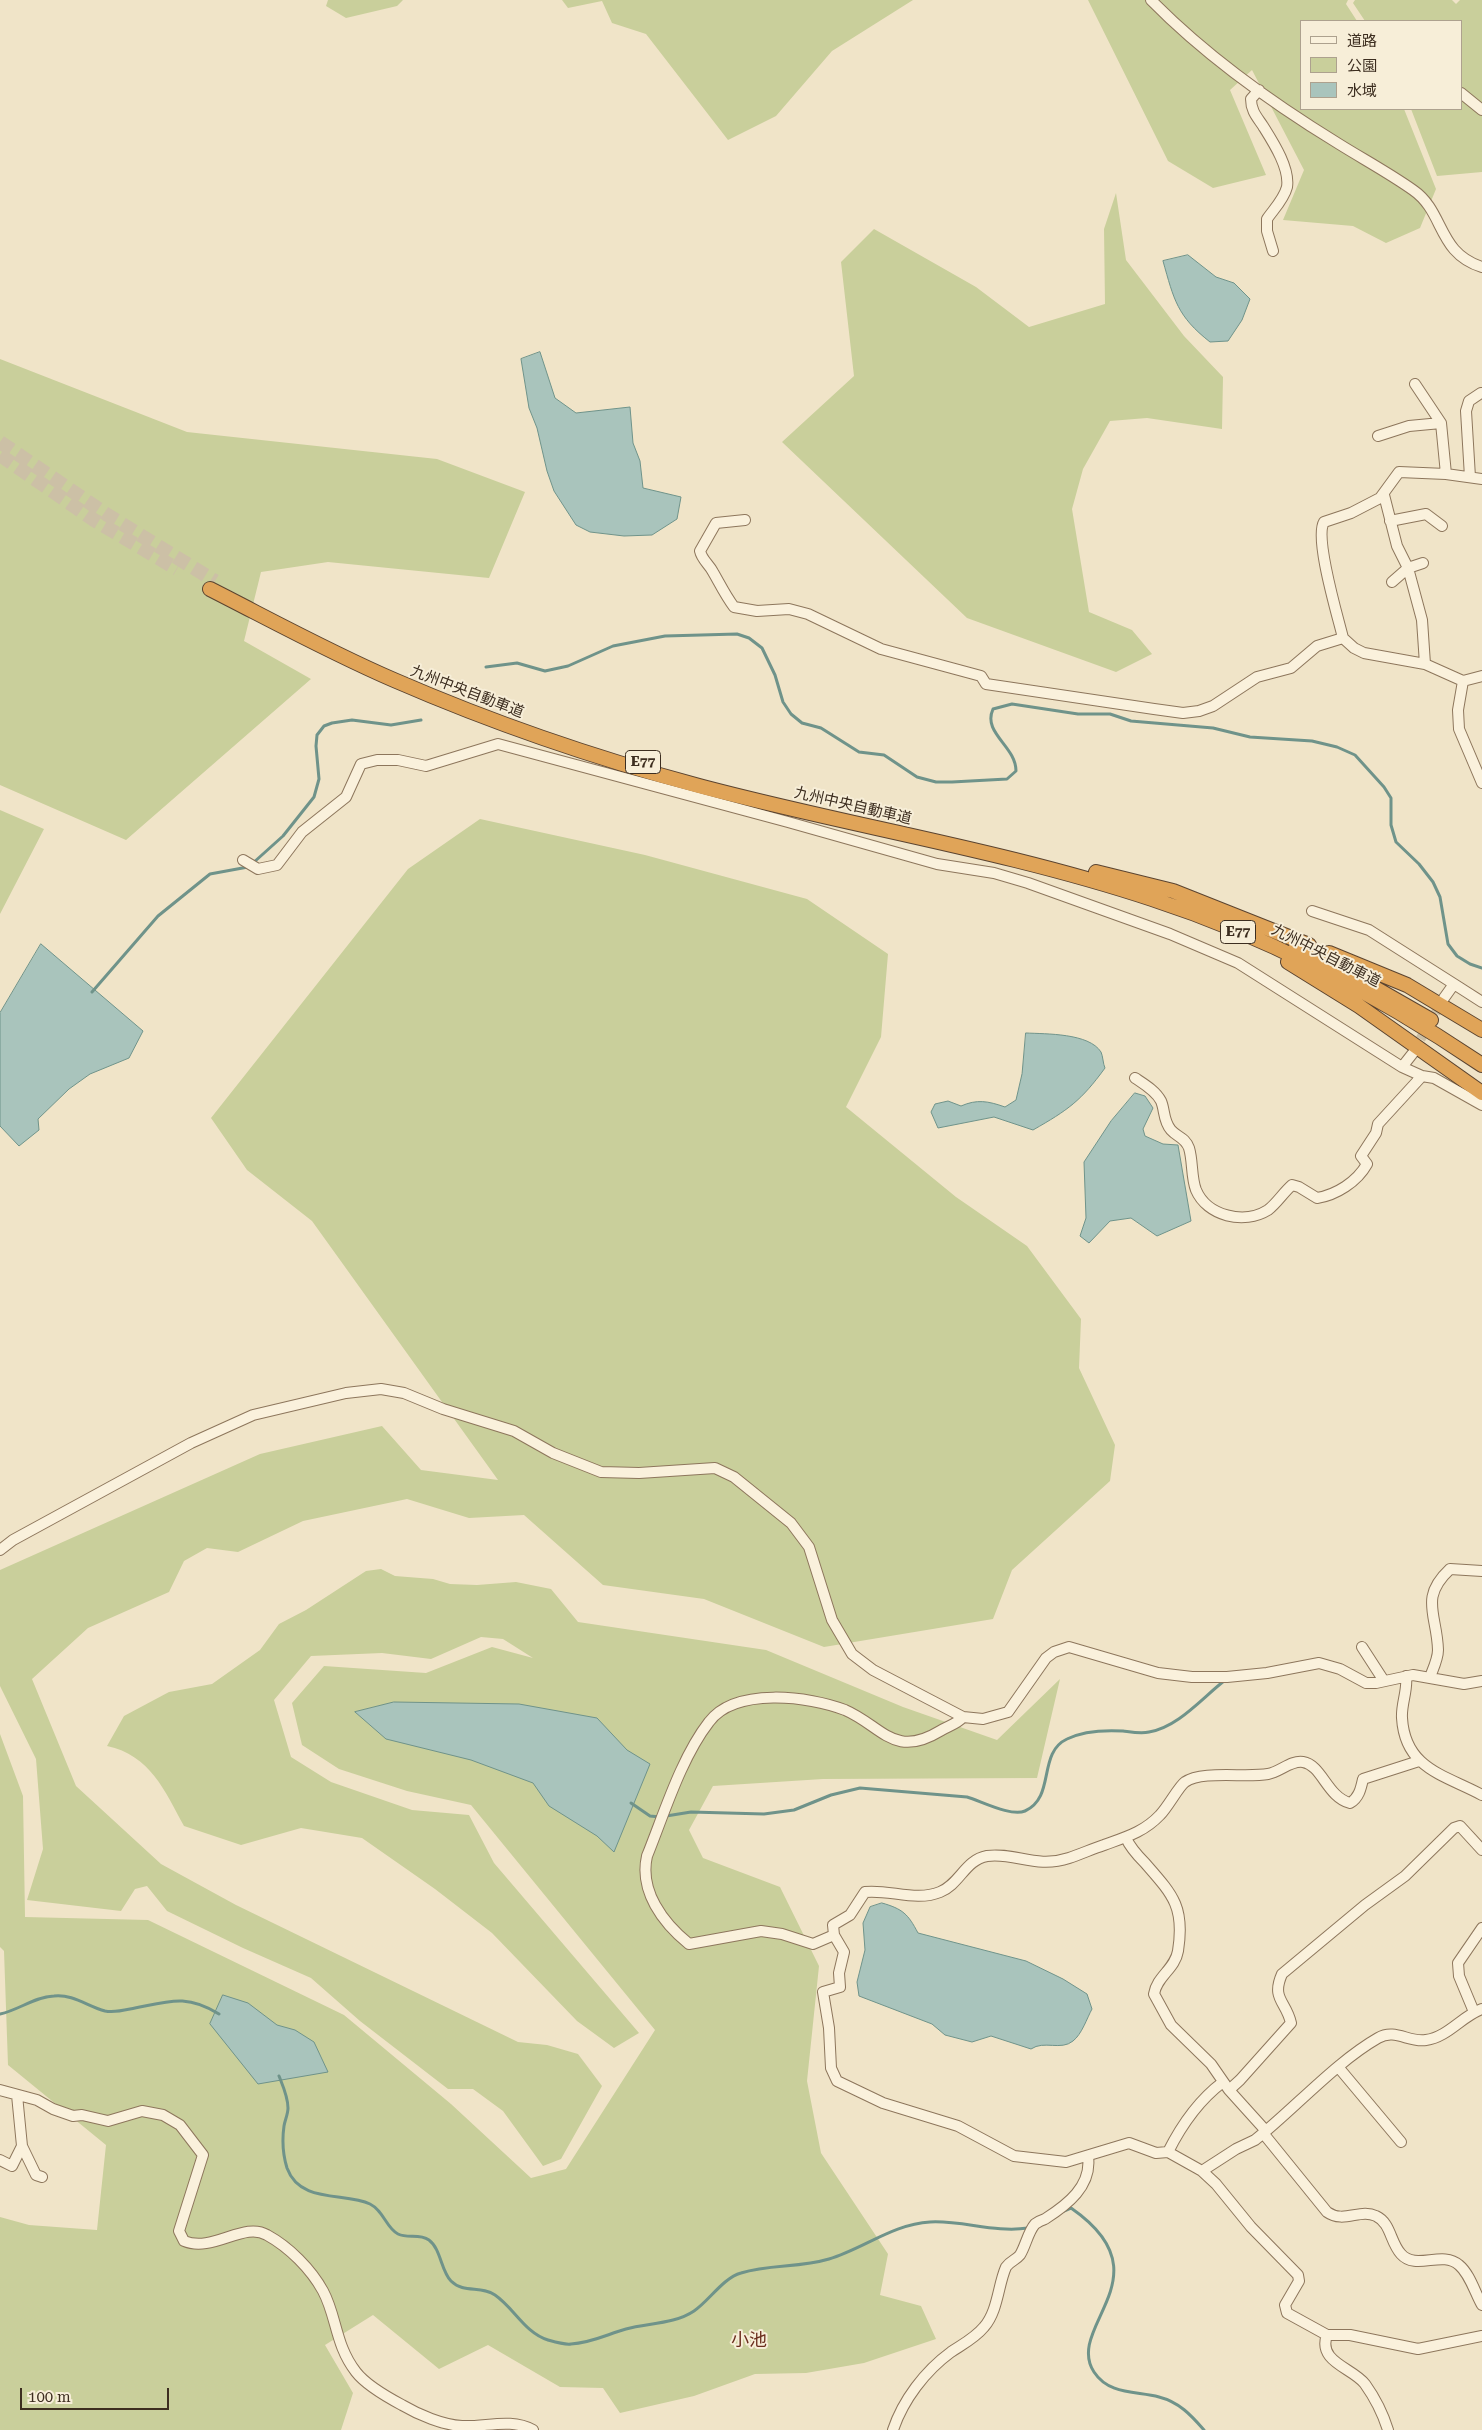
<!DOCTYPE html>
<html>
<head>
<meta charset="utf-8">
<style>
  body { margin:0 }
  #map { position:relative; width:1482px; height:2430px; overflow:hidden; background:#f0e4c8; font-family:"Roboto Serif","Noto Sans JP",serif }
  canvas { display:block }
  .legend { position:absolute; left:1300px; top:20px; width:162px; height:90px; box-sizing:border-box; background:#f7eed8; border:1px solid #ada18e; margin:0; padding:6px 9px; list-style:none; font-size:15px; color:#3d2e20 }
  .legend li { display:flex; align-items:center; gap:10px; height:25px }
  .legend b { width:25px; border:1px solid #ada18e }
  .scale { position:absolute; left:20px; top:2388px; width:149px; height:22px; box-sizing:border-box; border:2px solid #3d2e20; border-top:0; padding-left:6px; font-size:15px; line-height:18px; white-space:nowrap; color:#3d2e20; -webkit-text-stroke:4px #f7eed8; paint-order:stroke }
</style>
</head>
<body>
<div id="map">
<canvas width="1482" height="2430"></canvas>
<ul class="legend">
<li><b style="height:6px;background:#faf1dc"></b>道路</li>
<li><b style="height:14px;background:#c9cf9b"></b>公園</li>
<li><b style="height:14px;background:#a9c4bc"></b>水域</li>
</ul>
<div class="scale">100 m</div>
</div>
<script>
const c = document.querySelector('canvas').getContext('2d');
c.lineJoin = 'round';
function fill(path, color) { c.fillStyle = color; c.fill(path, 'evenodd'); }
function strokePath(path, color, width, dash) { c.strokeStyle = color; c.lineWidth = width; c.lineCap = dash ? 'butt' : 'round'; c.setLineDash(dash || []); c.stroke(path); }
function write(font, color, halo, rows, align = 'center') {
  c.font = font + ' "Roboto Serif","Noto Sans JP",serif'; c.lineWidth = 4; c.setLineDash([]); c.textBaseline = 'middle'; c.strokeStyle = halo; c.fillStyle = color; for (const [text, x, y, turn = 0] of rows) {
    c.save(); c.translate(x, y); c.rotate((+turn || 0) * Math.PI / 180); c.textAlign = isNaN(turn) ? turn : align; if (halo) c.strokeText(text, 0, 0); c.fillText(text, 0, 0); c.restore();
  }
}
fill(new Path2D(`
  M328 0H403L397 6 346 18 326 6Z
  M562 0H913L832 51 776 116 728 140 646 34 612 23 602 1 568 8Z
  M1088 0H1348L1346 4 1357 21H1301V109H1404L1436 189 1420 228 1386 243 1353 226 1283 220 1304 170 1252 70 1230 90 1266 175 1213 188 1168 161Z
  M1355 0H1452L1456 4 1460 0H1482V172L1437 176 1411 109H1461V21H1365L1353 3Z
  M1116 193 1126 260 1184 336 1223 377 1222 429 1147 418 1110 421 1083 469 1072 509 1089 612 1132 630 1152 654 1116 672 967 618 782 442 854 376 841 262 874 229 976 287 1029 327 1105 304 1104 229Z
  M0 359 187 432 437 459 525 492 489 578 328 562 261 572 244 641 311 679 126 840 0 785Z
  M0 810 44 829 0 914Z
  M480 819 645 855 807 899 888 954 881 1037 846 1107 956 1197 1027 1246 1081 1319 1079 1368 1115 1445 1110 1481 1012 1570 993 1619 824 1647 704 1599 603 1585 524 1515 469 1518 407 1499 303 1521 238 1552 207 1548 184 1561 169 1592 88 1628 32 1679 76 1786 161 1864 236 1905 518 2042 547 2045 578 2054 602 2086 561 2159 543 2166 503 2111 473 2089H448L360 2021 311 1978 243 1948 167 1911 147 1886 135 1889 121 1911 27 1900 43 1849 36 1759 0 1686V1570L260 1454 382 1426 421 1470 498 1480 312 1221 247 1170 211 1118 408 869Z
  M381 1569 395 1576 433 1579 450 1584 477 1585 516 1582 551 1589 578 1622 766 1650 903 1707 997 1740 1060 1679 1037 1778 823 1779 713 1786 689 1830 703 1858 780 1887 819 1966 807 2081 821 2153 888 2254 880 2295 921 2306 936 2339 864 2363 806 2373 755 2374 694 2396 620 2413 603 2388 560 2387 488 2345 439 2369 373 2315 325 2345 353 2393 341 2430H0V2217L29 2225 97 2230 106 2145 8 2065 4 1951 0 1947V1734L23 1796 25 1917 148 1920 344 2015 451 2104 531 2178 566 2169 655 2030 471 1805 407 1791 339 1769 302 1745 292 1703 324 1666 426 1673 492 1647 533 1658 503 1639 481 1637 431 1659 382 1653 311 1656 274 1700 291 1757 331 1782 412 1810 469 1815 494 1863 639 2033 614 2048 577 2021 492 1933 435 1889 362 1838 301 1828 241 1845 184 1826C165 1791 150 1755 107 1746L124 1716 169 1692 212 1684 260 1650 279 1624 306 1610 366 1571Z`), '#c9cf9b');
const water = new Path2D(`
  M1188 255 1216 277 1234 283 1250 299 1242 320 1228 341 1210 342C1177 316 1174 300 1163 261Z
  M540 352 555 398 576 413 630 407 633 443 640 461 643 488 681 497 677 519 652 535 624 536 590 532 576 525 554 491 547 471 537 428 529 408 521 359Z
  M41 944 143 1031 129 1058 90 1074 69 1089 38 1119 39 1130 19 1146 0 1126V1013Z
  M1026 1033C1046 1034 1089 1033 1101 1052 1103 1056 1103 1064 1105 1068 1081 1101 1068 1110 1033 1130L994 1117 938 1128 931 1112 935 1104 948 1101 961 1106C977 1099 988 1101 1005 1107L1016 1100 1022 1074Z
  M1135 1093 1145 1096 1153 1108 1143 1129 1145 1136 1163 1144 1178 1145 1191 1221 1157 1236 1131 1218 1110 1221 1089 1243 1080 1236 1086 1218 1084 1162 1111 1121Z
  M394 1702 519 1704 597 1718 627 1750 650 1764 614 1852 597 1836 549 1806 533 1783 471 1760 386 1739 355 1712Z
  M882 1903C903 1909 908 1914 918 1933L1026 1961 1063 1979 1087 1994 1092 2009C1087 2018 1082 2034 1073 2041 1061 2051 1044 2040 1031 2049L991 2036 972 2042 945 2035 932 2024 859 1996 857 1982 865 1950 863 1923 870 1907Z
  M223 1995 248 2003 277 2025 295 2030 314 2042 328 2072 258 2084 210 2024Z`);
fill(water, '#a9c4bc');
strokePath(water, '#6f938a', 1);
strokePath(new Path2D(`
  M486 667 517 663 545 671 568 666 613 646 665 636 737 634 749 638 762 648 775 675 783 702 791 714 802 723 821 728 859 752 884 755 917 777 936 782H952L1007 779 1016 771C1016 746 982 733 993 709L1012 704 1078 714H1110L1131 721 1213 728 1250 737 1312 741 1337 747 1355 755 1384 787 1391 798V825L1396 842 1419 864 1433 882 1440 897 1448 944 1457 956 1470 964 1482 968
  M253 863 283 836 314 797 319 779 316 746 317 735 324 726 332 723 352 720 391 725 421 720
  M92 992 158 916 210 874 248 867
  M631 1803 650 1816 660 1817 691 1812 764 1814 794 1810 831 1795 860 1788 967 1797C981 1801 1011 1817 1025 1811 1056 1797 1037 1753 1067 1739 1083 1731 1105 1730 1123 1731 1131 1732 1141 1734 1149 1732 1178 1727 1201 1699 1224 1681
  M0 2014C19 2010 34 1997 54 1996 73 1994 87 2006 105 2011 115 2013 125 2010 135 2008 170 2001 187 1994 219 2014
  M279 2076C283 2086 288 2097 288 2108 288 2114 285 2120 284 2126 282 2140 283 2155 287 2168 300 2204 345 2192 370 2204 384 2211 386 2228 398 2234 408 2239 419 2233 429 2240 441 2249 441 2271 451 2281 464 2294 481 2285 495 2295 514 2308 525 2333 548 2340 555 2342 565 2345 571 2344 591 2343 608 2334 626 2329 648 2323 675 2324 694 2311 709 2301 723 2278 741 2273 770 2264 799 2268 829 2259 863 2249 893 2224 930 2222 962 2220 994 2233 1028 2228
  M1064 2211 1071 2208C1169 2276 1064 2326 1094 2372 1109 2395 1136 2391 1159 2397 1179 2402 1191 2415 1204 2430`), '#6f938a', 3);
strokePath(new Path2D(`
  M1413 1052 1443 1000`), '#ccc0a6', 10, [10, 5]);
strokePath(new Path2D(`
  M0 442 106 514 215 581
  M0 455 94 520 177 569`), '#ccc0a6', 14, [14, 7]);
const minor = new Path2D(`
  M1151 0C1206 56 1272 103 1339 144 1363 159 1389 173 1413 190 1445 212 1437 253 1482 267
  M1259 90 1251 99C1251 111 1257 117 1263 126 1273 142 1290 168 1287 187 1284 199 1274 209 1267 219V231L1273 251
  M1461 93 1482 110
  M1415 384 1441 423 1446 474
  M1378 436 1409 426 1441 423
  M1470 477 1466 411 1469 401 1481 393
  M1482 479 1446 474 1399 472 1380 498 1351 513 1324 522C1314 538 1338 617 1343 638L1354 648 1364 653 1425 664 1463 681 1482 676
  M1384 495 1397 546 1408 568 1422 620 1425 664
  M745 520 716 523 700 551C702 560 709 564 713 572 720 584 725 595 734 607L757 611 789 609 808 614 881 649 981 676 986 684 1154 709 1183 713 1199 711 1213 706 1257 677 1291 668 1317 646 1343 638
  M1390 521 1426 514 1442 526
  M1392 582 1408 568 1423 563
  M1463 681 1458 710 1459 729 1482 783
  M243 860 258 869 277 865 302 832 346 797 361 764 377 760H398L426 766 498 744 788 822 937 864 994 873 1028 883 1170 934 1238 963 1402 1067
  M1312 911 1369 930 1454 984 1444 998
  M1454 984 1482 1002
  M1422 1076 1434 1078 1482 1105
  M1135 1078C1144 1084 1156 1091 1161 1101 1165 1110 1163 1121 1171 1130 1177 1137 1185 1137 1189 1148 1193 1161 1191 1177 1196 1190 1207 1216 1244 1225 1268 1210 1277 1203 1283 1193 1292 1185L1299 1187 1317 1198C1336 1195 1357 1182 1367 1164L1361 1156 1376 1133 1378 1124 1422 1076 1402 1067 1413 1053
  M0 1550 13 1540 191 1443 253 1415 346 1393 381 1389 404 1393 443 1409 514 1431 553 1453 601 1472 639 1473 715 1468 734 1477 791 1523 809 1547 832 1620 852 1654 873 1670 963 1717 983 1719 1008 1712 1046 1658 1054 1652 1069 1647 1158 1673 1192 1677H1227L1267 1673 1319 1663 1340 1669 1366 1683H1376L1413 1675 1464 1684 1482 1681
  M1362 1647 1384 1681
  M1406 1676C1408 1690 1401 1704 1402 1718 1405 1769 1445 1775 1482 1795
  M1430 1677C1433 1669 1438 1659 1438 1650 1437 1614 1419 1598 1450 1569L1482 1571
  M1419 1761 1363 1779C1361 1788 1359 1798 1350 1803 1327 1797 1322 1765 1303 1762 1291 1760 1280 1772 1268 1774 1246 1778 1202 1770 1185 1782 1179 1786 1168 1807 1160 1815 1144 1832 1126 1837 1104 1845 1092 1849 1081 1854 1069 1858 1036 1869 1015 1852 987 1856 965 1860 960 1884 940 1892 916 1902 889 1889 865 1892L850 1915 833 1925 834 1935 844 1952 839 1973 840 1987 823 1992 829 2028 831 2068 837 2081 883 2103 958 2126 1014 2156 1066 2162 1129 2143 1156 2153 1168 2152 1202 2171 1216 2184 1251 2227 1298 2275 1299 2281 1285 2305 1287 2313 1327 2335H1350L1418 2349 1482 2336
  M1126 1838C1130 1847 1138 1856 1145 1863 1173 1895 1185 1907 1178 1951 1175 1969 1157 1976 1154 1994L1171 2025 1211 2064 1229 2090
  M834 1935 813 1944 782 1934 761 1931 689 1944C663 1923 639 1891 647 1856 664 1814 681 1758 709 1722 735 1687 809 1696 845 1710 882 1726 894 1759 940 1731 948 1726 957 1724 963 1717
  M1474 2012 1459 1976 1458 1963 1482 1928
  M1339 2068 1401 2142
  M0 2090 37 2100 53 2109 73 2116 82 2115 108 2121 142 2111 163 2115 180 2125 203 2155 179 2231 184 2241C213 2253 244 2221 267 2235 289 2247 311 2269 323 2291 337 2317 335 2345 356 2372 366 2385 387 2397 402 2405 419 2415 443 2425 462 2426 487 2427 511 2418 533 2430
  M17 2095 22 2146 36 2175 42 2177
  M1266 2131 1229 2090 1240 2080 1291 2023C1286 2001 1271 1999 1282 1974L1365 1905 1405 1876 1454 1828 1460 1826 1482 1850
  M1263 2133 1327 2212C1344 2224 1360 2208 1376 2216 1391 2223 1390 2242 1401 2254 1416 2271 1442 2250 1459 2265 1470 2274 1475 2293 1482 2305
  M1168 2152C1181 2126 1199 2100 1223 2082
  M0 2160 12 2166 22 2146
  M1202 2171 1236 2149 1255 2140C1294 2109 1336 2062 1378 2038 1395 2028 1409 2043 1426 2040 1448 2037 1462 2016 1482 2009
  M1327 2335C1317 2362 1353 2368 1365 2384 1375 2398 1383 2414 1388 2430
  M893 2430C903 2400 925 2371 951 2352 963 2344 975 2338 984 2327 998 2311 998 2285 1006 2267 1010 2261 1016 2260 1020 2255 1026 2245 1028 2232 1035 2224 1038 2222 1042 2220 1045 2219 1067 2205 1092 2186 1088 2157`);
const highway = new Path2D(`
  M210 589C271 620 331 653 394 680 493 723 595 758 699 786 849 826 1004 850 1152 899 1269 937 1380 996 1482 1065
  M1096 872 1173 891 1309 945
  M1296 947 1333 964 1431 1020
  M1329 953 1407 985 1482 1030
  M1288 962 1359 1006 1482 1093`);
strokePath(minor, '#8d765c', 12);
strokePath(highway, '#5b4430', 16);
strokePath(minor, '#faf1dc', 10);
strokePath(highway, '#e0a458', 14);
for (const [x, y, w] of [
  [643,762,35],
  [1238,932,35]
]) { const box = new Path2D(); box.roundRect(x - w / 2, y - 11.5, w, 23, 4); c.fillStyle = '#f7eed8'; c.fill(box); strokePath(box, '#3d2e20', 1); }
write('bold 14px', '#3d2e20', null, [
  ["E77",643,762],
  ["E77",1238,932]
]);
write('15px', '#3d2e20', '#f7eed8', [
  ["九州中央自動車道",467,692,21],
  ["九州中央自動車道",853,806,13],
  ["九州中央自動車道",1326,956,27]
]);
write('18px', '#6b2e1e', '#f7eed8', [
  ["小池",749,2341]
]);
</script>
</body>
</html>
